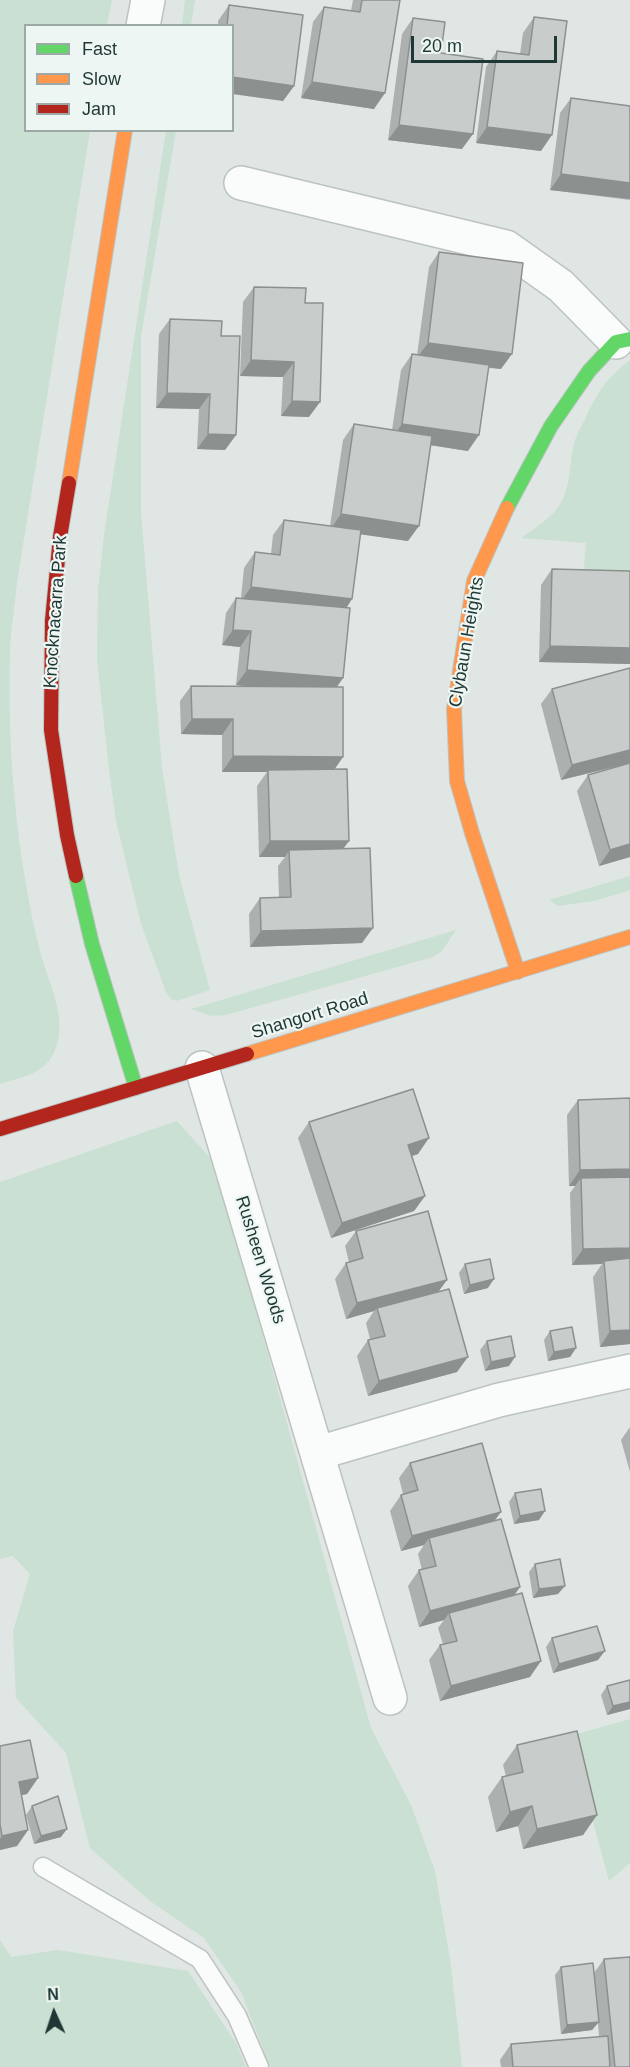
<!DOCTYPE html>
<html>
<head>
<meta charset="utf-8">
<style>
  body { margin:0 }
  #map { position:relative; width:630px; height:2067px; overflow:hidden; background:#e0e6e4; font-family:Helvetica,sans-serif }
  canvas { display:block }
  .legend { position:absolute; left:24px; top:24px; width:210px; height:108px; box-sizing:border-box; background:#eef6f3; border:2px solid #9baaa7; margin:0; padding:8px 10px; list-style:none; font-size:18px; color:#1f3835 }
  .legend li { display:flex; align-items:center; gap:12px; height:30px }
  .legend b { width:30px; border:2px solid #9baaa7 }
  .north { position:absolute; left:24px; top:1983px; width:60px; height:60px; -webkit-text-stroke:4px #eef6f3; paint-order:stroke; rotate:357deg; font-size:16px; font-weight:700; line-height:24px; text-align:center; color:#1f3835 }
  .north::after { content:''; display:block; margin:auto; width:21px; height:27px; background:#1f3835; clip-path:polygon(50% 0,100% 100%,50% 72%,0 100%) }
  .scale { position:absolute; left:411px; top:36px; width:146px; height:27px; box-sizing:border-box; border:3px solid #1f3835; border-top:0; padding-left:8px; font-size:18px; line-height:21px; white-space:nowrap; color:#1f3835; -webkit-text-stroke:4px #eef6f3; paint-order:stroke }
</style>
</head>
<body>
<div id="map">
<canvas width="630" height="2067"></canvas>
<ul class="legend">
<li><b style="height:8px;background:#63d668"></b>Fast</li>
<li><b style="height:8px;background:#ff974d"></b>Slow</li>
<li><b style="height:8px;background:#b3261e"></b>Jam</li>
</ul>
<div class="north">N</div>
<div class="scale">20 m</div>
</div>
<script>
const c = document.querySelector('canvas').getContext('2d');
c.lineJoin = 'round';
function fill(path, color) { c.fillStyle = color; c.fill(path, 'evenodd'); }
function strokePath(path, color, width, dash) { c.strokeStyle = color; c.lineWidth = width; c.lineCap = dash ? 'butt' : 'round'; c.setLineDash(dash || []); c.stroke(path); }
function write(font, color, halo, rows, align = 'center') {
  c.font = font + ' Helvetica,sans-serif'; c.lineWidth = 4.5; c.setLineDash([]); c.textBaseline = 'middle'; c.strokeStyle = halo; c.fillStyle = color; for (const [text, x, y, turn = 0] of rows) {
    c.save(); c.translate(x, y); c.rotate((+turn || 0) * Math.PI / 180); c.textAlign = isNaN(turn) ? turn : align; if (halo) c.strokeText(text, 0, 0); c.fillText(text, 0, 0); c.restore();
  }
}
fill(new Path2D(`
  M0 0H112L107 25 26 26V130L90 131 17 582C15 605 11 628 10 650 7 751 16 850 39 948 47 980 69 1017 55 1050 46 1074 22 1077 0 1084Z
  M185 0H195L191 25H182Z
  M166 131H176L141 336V512L162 768 179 875 210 990 176 1001 171 999 166 992 141 924 116 821 109 770 97 659 98 590 104 535Z
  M630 360V580L583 578 586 543 521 538C535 528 554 517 562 501 570 485 570 464 573 447 575 437 581 427 586 417 599 390 606 379 630 360Z
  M630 876V890L594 901 558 906 549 900Z
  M456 930 442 951 433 957 226 1015 211 1016 191 1009Z
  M177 1121 211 1159 247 1278 371 1728 411 1805 435 1871 451 1965 462 2067H270L241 1992 204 1938 150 1901 90 1848 66 1753 16 1698 13 1631 30 1574 13 1556 0 1559V1182Z
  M630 1719V1863L609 1881 570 1736Z
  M0 1940 11 1957 58 1950 188 1971 236 2043 246 2067H0Z`), '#c9e0d2');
const lane = new Path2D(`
  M43 1867 200 1959 237 2016 259 2067`);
const street = new Path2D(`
  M143 26 148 0
  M241 183 506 247 561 286 616 342
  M202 1068 390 1698
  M318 1453 499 1400 630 1371`);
const fast = new Path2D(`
  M507 508 551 426 589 371 616 342 630 339
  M76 876 92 944 136 1088`);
const slow = new Path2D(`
  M69 483 125 130
  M507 508 474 581 454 709 457 781 472 833 518 972
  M247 1054 630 937`);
const jam = new Path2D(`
  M69 483 60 537 52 621 51 730 67 835 76 876
  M0 1129 247 1054`);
strokePath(lane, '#bdc3c1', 21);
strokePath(street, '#bdc3c1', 36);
strokePath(fast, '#bdc4c2', 16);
strokePath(slow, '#bdc4c2', 16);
strokePath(jam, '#bdc4c2', 16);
strokePath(lane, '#fafbfb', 18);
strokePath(street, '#fafbfb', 33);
strokePath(fast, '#63d668', 14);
strokePath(slow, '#ff974d', 14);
strokePath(jam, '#b3261e', 14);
fill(new Path2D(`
  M353 0H400L374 109 301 98 313 22 324 7 351 11Z
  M229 5 294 86 283 101 232 26H218V21Z
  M534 17 541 151 476 143 486 67 497 51 520 54 523 33Z
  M413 18 441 53 462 149 388 140 402 34Z
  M571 98 630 200 550 190 560 113Z
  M439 252 501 369 489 368 468 451 430 445 408 541 360 534 346 608 343 678 337 686 343 757 334 769 343 848 362 943 250 947 249 914 260 898H279L278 866 285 857H259L257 786 267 772H222V735L181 734 180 701 191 686H243L236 685 240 647 222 645 226 613 236 598H241L244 568 255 552 271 554 273 535 284 520 330 526 343 440 354 424 392 430 401 370 412 354 417 355 429 267Z
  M254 287 305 303 309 417 281 416 283 377 240 376 243 302Z
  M170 319 221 336 236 435 225 450 197 449 199 409 156 408 159 334Z
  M552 569 630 571V664L539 662 541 585Z
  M552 689 630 763 561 780 541 704Z
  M630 763V857L599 866 577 791 588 775Z
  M630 1098V1344L600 1347 593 1277 602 1264 572 1265 570 1193 575 1186H569L567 1115 578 1100Z
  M309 1122 418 1154 412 1156 425 1196 414 1211 331 1238 298 1138Z
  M356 1231 438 1291 457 1372 368 1396 357 1356 368 1340 370 1339 366 1323 374 1311 346 1319 335 1279 346 1263 349 1262 345 1246Z
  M465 1264 488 1288 464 1294 459 1273Z
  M550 1331 576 1348 570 1357 548 1361 544 1340Z
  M487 1341 509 1366 485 1371 480 1350Z
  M630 1427V1472L621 1440Z
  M410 1463 495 1521 514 1596 530 1677 440 1701 429 1660 440 1645 443 1644 438 1628 444 1620 419 1627 408 1586 419 1570H422L418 1554 424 1545 401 1551 390 1511 401 1495 403 1494 399 1478Z
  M515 1493 539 1520 514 1524 509 1502Z
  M535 1564 558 1594 533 1598 529 1572Z
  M552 1638 598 1660 553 1673 546 1647Z
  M630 1680V1709L607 1715 601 1695 607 1686Z
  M517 1745 597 1815 583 1835 523 1849 518 1826 496 1832 488 1797 502 1777 506 1776 503 1765Z
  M0 1746 38 1778 27 1794 21 1795 28 1830 17 1846 0 1850Z
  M32 1806 61 1837 34 1844 26 1815Z
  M604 1959 630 2067H501L500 2060 511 2044 599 2037 598 2023 592 2030 561 2034 555 1975 561 1967 594 1973Z`), '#acb0af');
fill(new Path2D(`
  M232 77 294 86 283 101 232 94Z
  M312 82 385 93 374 109 301 98Z
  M399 125 473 134 462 149 388 140Z
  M487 127 552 135 541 151 476 143Z
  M561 174 630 183V199L550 190Z
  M428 343 512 354 501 369 417 358Z
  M251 360 294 362 283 377 240 376Z
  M167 393 210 394 199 409 156 408Z
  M292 401 320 402 309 417 281 416Z
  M402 424 479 435 468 451 391 439Z
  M208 434 236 435 225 450 197 449Z
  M341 514 419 526 408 541 330 530Z
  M251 587 352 599 342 615 240 603Z
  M233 630 251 631 240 647 222 645Z
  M550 646 630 648V664L539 662Z
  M247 670 343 678 332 694 236 685Z
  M192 719H233L222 735 181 734Z
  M630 750V763L561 780 572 765Z
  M233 756 343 757 332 773 268 770 267 772H222Z
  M270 841H349L338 856 289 850 285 857H259Z
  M630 844V857L599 866 610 850Z
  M373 928 362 943 250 947 261 931Z
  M429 1138 418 1154 397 1161 408 1145Z
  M630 1169V1185L581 1178 575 1186H569L580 1170Z
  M425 1196 414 1211 331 1238 342 1223Z
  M630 1248V1263L604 1261 602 1264 572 1265 583 1249Z
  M494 1279 488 1288 464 1294 470 1285Z
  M447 1280 436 1295 377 1308 374 1311 346 1319 357 1303Z
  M630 1330V1344L600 1347 610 1331Z
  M576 1348 570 1357 548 1361 554 1352Z
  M468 1357 457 1372 368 1396 379 1381Z
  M515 1357 509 1366 485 1371 491 1362Z
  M545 1511 539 1520 514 1524 520 1516Z
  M501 1512 490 1527 429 1538 424 1545 401 1551 412 1536Z
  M565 1586 558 1594 533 1598 539 1589Z
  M520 1587 509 1603 449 1613 444 1620 419 1627 430 1611Z
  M605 1651 598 1660 553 1673 559 1664Z
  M541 1661 530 1677 440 1701 451 1686Z
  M630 1702V1709L607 1715 613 1706Z
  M38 1778 27 1794 8 1798 19 1782Z
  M532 1806 518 1826 496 1832 510 1812Z
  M597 1815 583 1835 523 1849 537 1829Z
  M67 1829 61 1837 34 1844 41 1836Z
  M28 1830 17 1846 0 1850V1839L2 1836Z
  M599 2022 592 2030 561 2034 567 2025Z`), '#8c908f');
const building = new Path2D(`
  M362 0H400L385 93 312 82 324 7 360 12Z
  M229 5 303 15 294 86 232 77V26H227Z
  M534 17 567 21 552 135 487 127 497 51 529 55Z
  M413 18 445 22 441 53 483 59 473 134 399 125Z
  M571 98 630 106V183L561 174Z
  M439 252 523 263 512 354 428 343Z
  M254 287 306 288 305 303H323L320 402 292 401 294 362 251 360Z
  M170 319 222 321 221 336H240L236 435 208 434 210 394 167 393Z
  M412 354 489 365 479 435 402 424Z
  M354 424 432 436 419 526 341 514Z
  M284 520 361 530 352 599 251 587 255 552 280 555Z
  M552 569 630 571V648L550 646Z
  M236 598 350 608 343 678 247 670 251 631 233 630Z
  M630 668V750L572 765 552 689Z
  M191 686 343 687V757L233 756V719H192Z
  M630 763V844L610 850 588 775Z
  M347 769 349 841H270L268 770Z
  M370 848 373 928 261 931 260 898 291 897 289 850Z
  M413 1089 429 1138 408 1145 425 1196 342 1223 309 1122Z
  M630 1098V1169L580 1170 578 1100Z
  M630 1177V1248L583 1249 581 1178Z
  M428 1211 447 1280 357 1303 346 1263 363 1258 356 1231Z
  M630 1258V1330L610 1331 604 1261Z
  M490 1259 494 1279 470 1285 465 1264Z
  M449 1289 468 1357 379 1381 368 1340 385 1336 377 1308Z
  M572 1327 576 1348 554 1352 550 1331Z
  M511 1336 515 1357 491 1362 487 1341Z
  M482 1443 501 1512 412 1536 401 1495 418 1490 410 1463Z
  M541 1489 545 1511 520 1516 515 1493Z
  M501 1519 520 1587 430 1611 419 1570 436 1566 429 1538Z
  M560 1559 565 1586 539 1589 535 1564Z
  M522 1593 541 1661 451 1686 440 1645 457 1641 449 1613Z
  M597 1626 605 1651 559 1664 552 1638Z
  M630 1680V1702L613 1706 607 1686Z
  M577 1731 597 1815 537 1829 532 1806 510 1812 502 1777 523 1772 517 1745Z
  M30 1740 38 1778 19 1782 28 1830 2 1836 0 1824V1746Z
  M58 1796 67 1829 41 1836 32 1806Z
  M630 1957V2067H615L604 1959Z
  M593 1963 599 2022 567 2025 561 1967Z
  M608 2036 610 2067H513L511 2044Z`);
fill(building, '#c8cdcc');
strokePath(building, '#8c908f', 1.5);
write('18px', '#1f3835', '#eef6f3', [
  ["Knocknacarra Park",56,612,-86],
  ["Clybaun Heights",467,642,-80],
  ["Shangort Road",310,1016,-17],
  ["Rusheen Woods",260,1260,73]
]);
</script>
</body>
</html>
